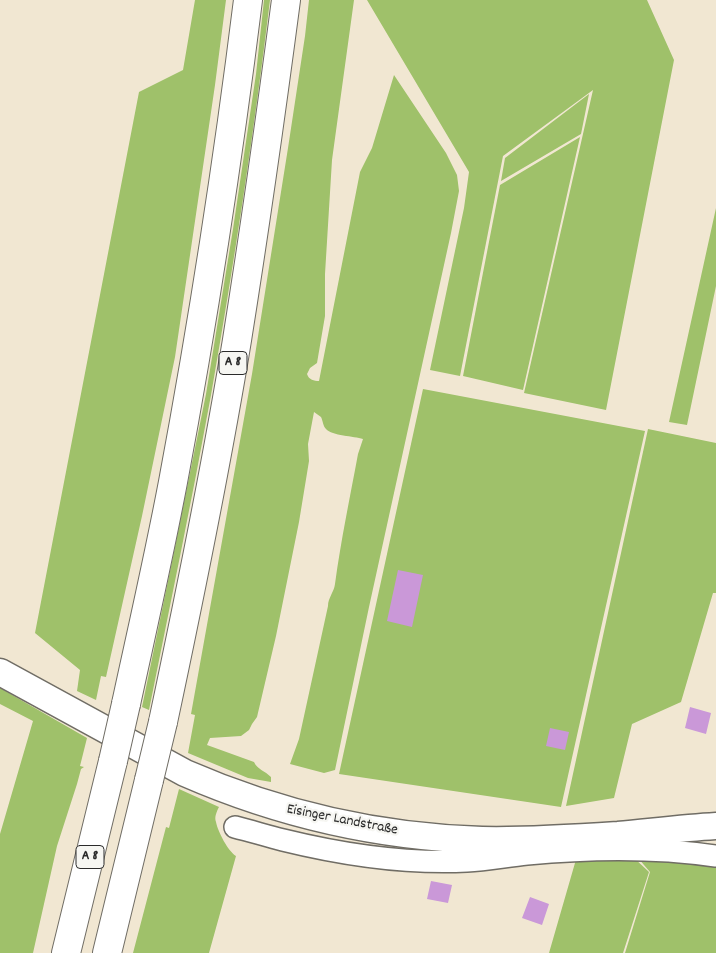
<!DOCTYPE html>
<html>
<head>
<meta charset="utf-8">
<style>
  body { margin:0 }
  canvas { display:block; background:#f1e7d2 }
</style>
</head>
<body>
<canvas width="716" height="953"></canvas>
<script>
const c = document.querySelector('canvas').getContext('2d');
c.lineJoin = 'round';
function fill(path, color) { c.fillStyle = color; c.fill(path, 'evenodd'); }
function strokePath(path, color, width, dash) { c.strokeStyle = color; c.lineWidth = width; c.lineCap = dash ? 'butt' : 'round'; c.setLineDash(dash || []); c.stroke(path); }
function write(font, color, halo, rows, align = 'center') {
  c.font = font + ' Dekko,sans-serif'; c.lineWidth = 4.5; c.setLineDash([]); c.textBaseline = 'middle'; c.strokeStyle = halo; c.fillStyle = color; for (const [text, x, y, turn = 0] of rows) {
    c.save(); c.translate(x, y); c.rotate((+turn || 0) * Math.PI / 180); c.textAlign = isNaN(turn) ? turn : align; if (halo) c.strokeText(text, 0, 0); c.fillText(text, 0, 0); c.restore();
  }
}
fill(new Path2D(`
  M195 0H226L215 85 175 357 142 516 106 677 101 676 96 700 77 691 80 670 35 633 139 92 183 70Z
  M264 0H270C254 132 234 264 211 395 192 500 170 605 149 710L142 707 168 581 206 394 233 229 256 74Z
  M309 0H354L332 160 325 274V316L317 363 310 368 307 374C309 380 314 381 319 381L360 172 372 148 394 75 446 153 457 175 459 191 451 233 369 607 335 770 324 773 290 764 299 739 328 606C328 598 334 592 335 584 341 540 350 497 358 454L363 439C354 436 332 436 326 429 323 426 323 421 321 417L314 412 308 444 309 461 299 522 276 636 257 717 252 724 249 730 241 736 210 738 207 745 254 762C257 769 265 771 271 777V782L248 778 188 753 195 715 191 714 252 374 288 148 305 36Z
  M367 0H647L674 60 606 410 524 393 593 90 503 156 460 376 430 370 464 208 469 172Z
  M589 94 581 134 501 181 505 158Z
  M580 137 523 390 463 376 500 185Z
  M716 208V286L687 425 669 422Z
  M423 389 645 431 561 807 339 774Z
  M648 429 716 443V593H713L681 702 632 724 614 798 566 806Z
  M0 688 87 738 80 766 84 767 81 769 77 784 57 846 33 953H0V834L33 721 0 704Z
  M179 789 219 807C217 811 214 817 216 822 218 832 228 851 236 856L209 953H133L166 827 169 828Z
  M577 856 633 857 649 872 623 953H549Z
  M638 858 716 863V953H625L650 872Z`), '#9fc16a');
fill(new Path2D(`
  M398 570 423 575 412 627 387 621Z
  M690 707 711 713 706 734 685 728Z
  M550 728 569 732 565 750 546 746Z
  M431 881 452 885 448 903 427 899Z
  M530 897 549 904 542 925 522 918Z`), '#ca98d8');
const minor = new Path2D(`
  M235 827C251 831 267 836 283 840 340 854 407 864 467 861 487 860 507 856 527 854 590 848 654 847 716 856`);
const major = new Path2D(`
  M0 672 185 773C279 814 379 837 482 840 527 841 573 838 618 835 651 832 683 828 716 826`);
const highway = new Path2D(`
  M126 704C142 630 159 556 173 482 203 322 228 161 248 0
  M163 722C190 595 216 468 237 340 255 227 271 114 286 0
  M66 953 113 761
  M107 953 149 780`);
strokePath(minor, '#706d65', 24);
strokePath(major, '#706d65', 29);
strokePath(highway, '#706d65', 30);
strokePath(minor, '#fff', 21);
strokePath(major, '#fff', 26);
strokePath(highway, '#fff', 28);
const highwayBridge = new Path2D(`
  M113 761 126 704
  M149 780 163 722`);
strokePath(highwayBridge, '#706d65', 30, []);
strokePath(highwayBridge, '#fff', 28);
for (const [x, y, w] of [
  [233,363,28],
  [90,857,28]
]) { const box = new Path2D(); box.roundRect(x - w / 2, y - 11.5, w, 23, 4); c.fillStyle = '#f6f6f2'; c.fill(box); strokePath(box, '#2b2b2b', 1); }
write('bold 14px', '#2b2b2b', null, [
  ["A 8",233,363],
  ["A 8",90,857]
]);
write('15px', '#2b2b2b', '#f6f6f2', [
  ["Eisinger Landstraße",342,821,11]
]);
</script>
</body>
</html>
